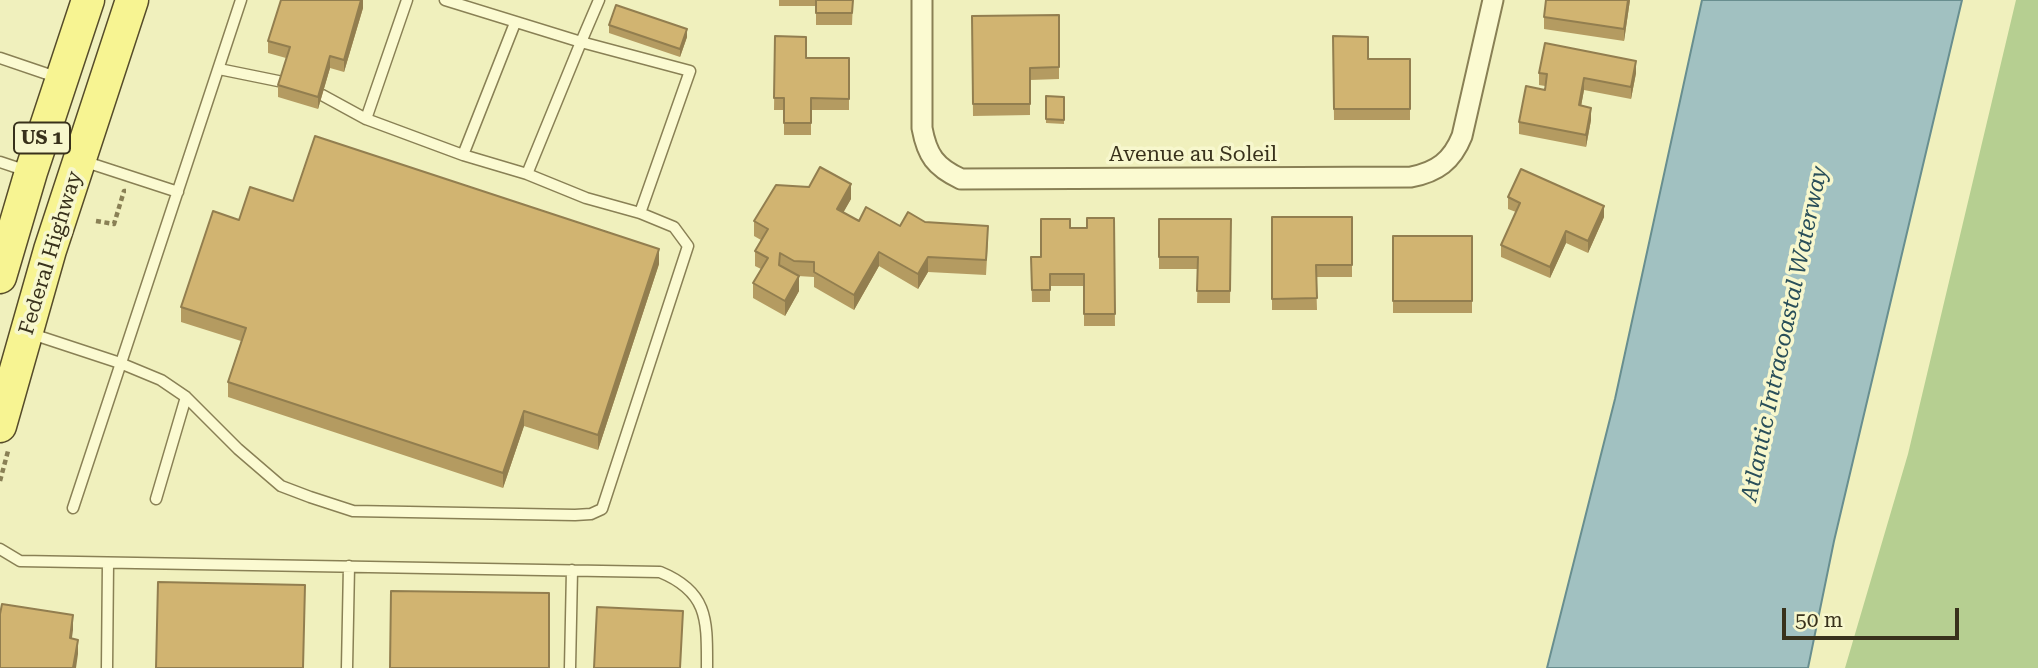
<!DOCTYPE html>
<html>
<head>
<meta charset="utf-8">
<style>
  body { margin:0 }
  #map { position:relative; width:2038px; height:668px; overflow:hidden; background:#f0f0bd; font-family:"Roboto Serif",serif }
  canvas { display:block }
  .scale { position:absolute; left:1782px; top:608px; width:177px; height:32px; box-sizing:border-box; border:4px solid #38311b; border-top:0; padding-left:9px; font-size:21px; line-height:24px; white-space:nowrap; color:#38311b; -webkit-text-stroke:5px #f7f7cd; paint-order:stroke }
</style>
</head>
<body>
<div id="map">
<canvas width="2038" height="668"></canvas>
<div class="scale">50 m</div>
</div>
<script>
const c = document.querySelector('canvas').getContext('2d');
c.lineJoin = 'round';
function fill(path, color) { c.fillStyle = color; c.fill(path, 'evenodd'); }
function strokePath(path, color, width, dash) { c.strokeStyle = color; c.lineWidth = width; c.lineCap = dash ? 'butt' : 'round'; c.setLineDash(dash || []); c.stroke(path); }
function write(font, color, halo, rows, align = 'center') {
  c.font = font + ' "Roboto Serif",serif'; c.lineWidth = 7; c.setLineDash([]); c.textBaseline = 'middle'; c.strokeStyle = halo; c.fillStyle = color; for (const [text, x, y, turn = 0] of rows) {
    c.save(); c.translate(x, y); c.rotate((+turn || 0) * Math.PI / 180); c.textAlign = isNaN(turn) ? turn : align; if (halo) c.strokeText(text, 0, 0); c.fillText(text, 0, 0); c.restore();
  }
}
fill(new Path2D(`
  M2016 0H2038V668H1845L1908 454Z`), '#b6cf91');
const water = new Path2D(`
  M1702 0H1962L1834 541 1808 668H1547L1615 399Z`);
fill(water, '#a1c1c1');
strokePath(water, '#688e8f', 2);
const lane = new Path2D(`
  M445 0 581 42 599 0
  M0 58 59 78
  M219 69 283 82
  M366 119 407 0
  M463 155 515 23
  M83 161 178 192
  M0 162 27 171
  M527 174 581 42 690 71 640 213
  M32 334 120 363 161 380 186 397 238 449 281 486 310 497 353 511 575 515 591 514 602 509 688 246 674 227 640 213 586 198 527 174 463 155 366 119 322 95
  M156 499 186 397
  M73 508 241 0
  M0 549 20 561 660 572C709 592 707 621 707 668
  M107 668 108 563
  M347 668 349 566
  M570 668 572 570`);
const street = new Path2D(`
  M922 0V128C927 155 935 167 961 179L1411 177C1437 172 1452 161 1462 136L1493 0`);
const primary = new Path2D(`
  M0 277 31 172 88 0
  M0 426 50 250 132 0`);
strokePath(lane, '#898055', 13);
strokePath(street, '#898055', 23);
strokePath(primary, '#564c2a', 35);
strokePath(new Path2D(`
  M96 221 114 224 124 191H126
  M0 481 8 451`), '#898055', 4.5, [5, 3.5]);
strokePath(lane, '#fbfad1', 10);
strokePath(street, '#fbfad1', 19);
strokePath(primary, '#f7f492', 32);
fill(new Path2D(`
  M363 0V8L344 72 330 68 318 109 278 97V85L286 58 268 53V41Z
  M779 0H853L852 25H816V6H779Z
  M1630 0 1624 41 1544 29V17Z
  M1059 15V79L1030 80V115L973 116 972 16Z
  M609 25 687 37 680 57 609 33Z
  M775 36 806 58H849V110H811V135H784V110H774Z
  M1333 36 1368 59H1410V120H1334Z
  M1539 73H1636L1631 99 1584 90 1581 106 1591 120 1586 147 1519 134V122L1545 90V86L1539 85Z
  M1046 96 1064 97V124L1046 123Z
  M1508 197 1604 217 1588 253 1566 243 1550 278 1501 257V245L1516 212 1508 209Z
  M851 199 843 212 859 221 900 226 925 222 988 241 986 275 928 272 918 289 879 266 854 310 814 287V277L798 276 799 291 785 316 753 298V283L761 269 755 266V251L761 240 754 236V221Z
  M293 201 659 264 598 450 524 426 503 488 228 397V382L241 341 181 322V307L239 220Z
  M1272 217H1352V277H1316L1317 310H1272Z
  M1114 218 1115 326H1084V286H1050V302H1032L1031 257H1041L1070 228H1087Z
  M1159 219H1231L1230 303H1197L1198 269H1159Z
  M1393 236H1472V313H1393Z`), '#b49b61');
fill(new Path2D(`
  M361 0H363V8L344 72V60Z
  M1628 0H1630L1624 41V29Z
  M687 29V37L680 57V49Z
  M330 56V68L318 109V97Z
  M1636 61V73L1631 99V87Z
  M1584 78V90L1579 117V105Z
  M1591 108V120L1586 147V135Z
  M851 184V199L837 224V209Z
  M1604 206V217L1588 253V241Z
  M1566 231V243L1550 278V267Z
  M659 249V264L598 450V435Z
  M879 252V266L854 310V295Z
  M928 257V272L918 289V274Z
  M799 276V291L785 316V301Z
  M524 411V426L503 488V473Z
  M73 615V630L70 653V638Z
  M78 640V654L76 668H73Z`), '#927e4f');
const building = new Path2D(`
  M281 0H361L344 60 330 56 318 97 278 85 290 47 268 41Z
  M816 0H853L852 13H816Z
  M1546 0H1628L1624 29 1544 17Z
  M616 5 687 29 680 49 609 25Z
  M1059 15V67L1030 68V104H973L972 16Z
  M775 36 806 37V58H849V99L811 98V123H784V98H774Z
  M1333 36 1368 37V59H1410V109H1334Z
  M1545 43 1636 61 1631 87 1584 78 1579 105 1591 108 1586 135 1519 122 1526 86 1545 90 1547 74 1539 73Z
  M1046 96 1064 97V120L1046 119Z
  M315 136 659 249 598 435 524 411 503 473 228 382 246 328 181 307 213 211 239 220 250 187 293 201Z
  M820 167 851 184 837 209 859 221 866 207 900 226 908 212 925 222 988 226 986 260 928 257 918 274 879 252 854 295 814 272V262L794 261 780 253 779 265 799 276 785 301 753 283 768 258 755 251 768 229 754 221 776 185 809 187Z
  M1521 169 1604 206 1588 241 1566 231 1550 267 1501 245 1520 203 1508 197Z
  M1272 217H1352V265H1316L1317 298 1272 299Z
  M1087 218H1114L1115 314H1084V274H1050V290H1032L1031 257H1041V219H1070V228H1087Z
  M1159 219H1231L1230 291H1197L1198 257H1159Z
  M1393 236H1472V301H1393Z
  M158 582 305 585 303 668H156Z
  M391 591 549 593V668H390Z
  M2 604 73 615 70 638 78 640 73 668H0V614Z
  M597 607 683 611 680 668H594Z`);
fill(building, '#d1b471');
strokePath(building, '#927e4f', 2);
for (const [x, y, w] of [
  [42,138,56]
]) { const box = new Path2D(); box.roundRect(x - w / 2, y - 15.5, w, 31, 5); c.fillStyle = '#f7f7cd'; c.fill(box); strokePath(box, '#38311b', 2); }
write('bold 19px', '#38311b', null, [
  ["US 1",42,138]
]);
write('21px', '#38311b', '#f7f7cd', [
  ["Avenue au Soleil",1193,155],
  ["Federal Highway",51,253,-73]
]);
write('italic 23px', '#294e59', '#f7f7cd', [
  ["Atlantic Intracoastal Waterway",1785,334,-78]
]);
</script>
</body>
</html>
